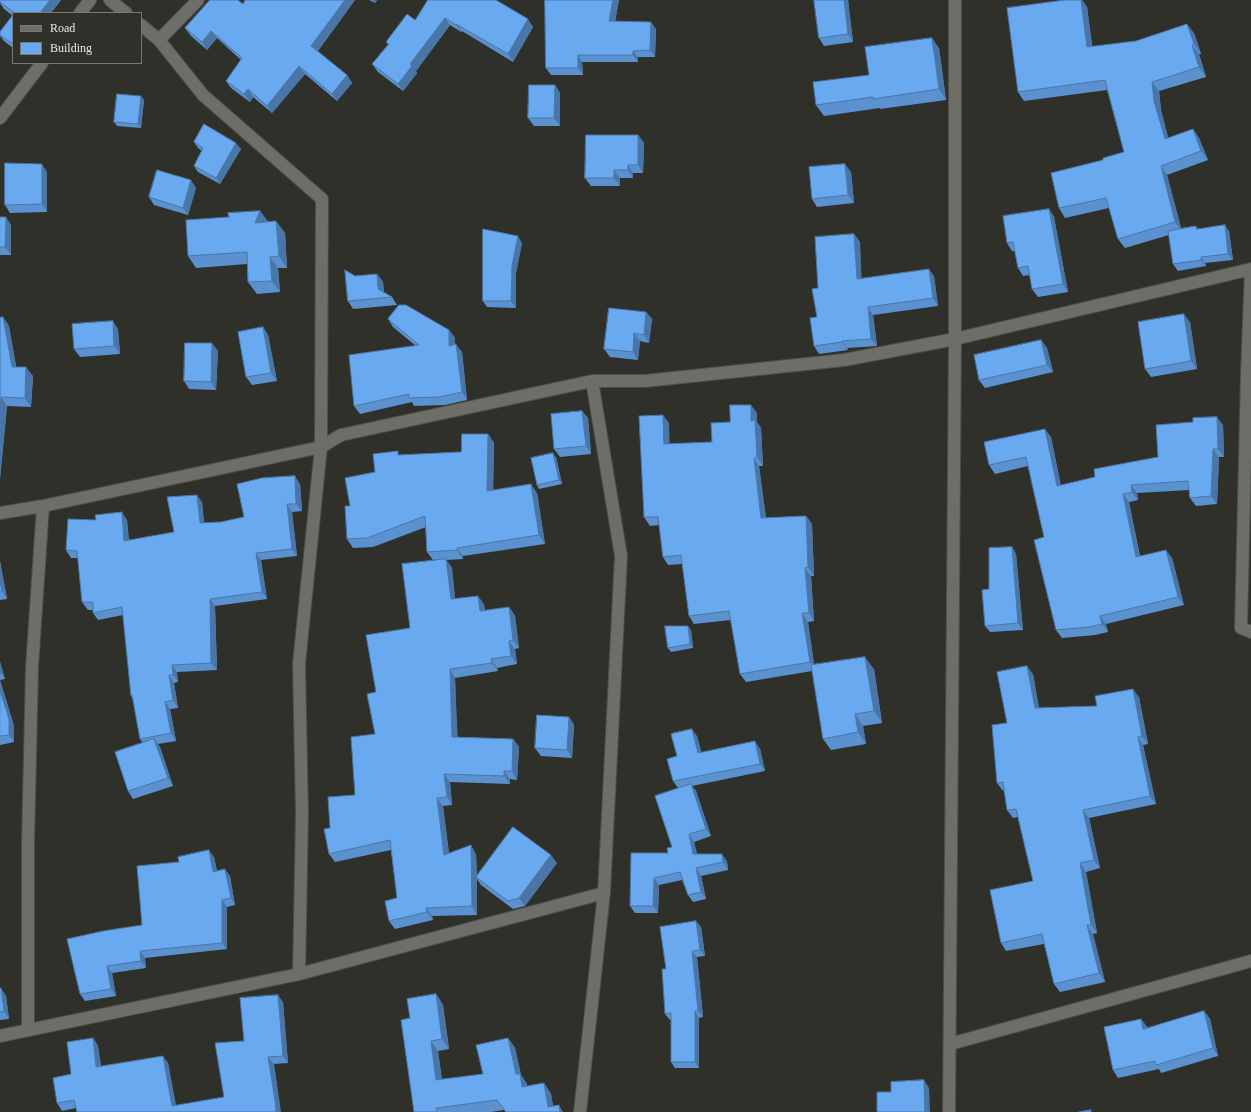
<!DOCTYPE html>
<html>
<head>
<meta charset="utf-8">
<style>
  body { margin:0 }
  #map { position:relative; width:1251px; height:1112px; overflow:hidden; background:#2f302a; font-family:"Times New Roman",serif }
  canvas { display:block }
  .legend { position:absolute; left:12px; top:12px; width:130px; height:52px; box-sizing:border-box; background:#2f302a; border:1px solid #797a74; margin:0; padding:5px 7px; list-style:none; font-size:12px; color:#e8e8e4 }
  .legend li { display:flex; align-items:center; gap:8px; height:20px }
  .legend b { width:20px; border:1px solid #797a74 }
</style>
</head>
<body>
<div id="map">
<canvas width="1251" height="1112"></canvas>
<ul class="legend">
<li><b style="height:5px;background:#6c6e67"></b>Road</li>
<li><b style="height:11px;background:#69a9ef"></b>Building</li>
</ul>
</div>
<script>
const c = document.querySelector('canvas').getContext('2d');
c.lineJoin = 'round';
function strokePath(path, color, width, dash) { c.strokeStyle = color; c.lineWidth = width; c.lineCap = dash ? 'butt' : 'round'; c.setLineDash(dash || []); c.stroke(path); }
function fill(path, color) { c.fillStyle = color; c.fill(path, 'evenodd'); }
const minor = new Path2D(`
  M110 0 126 13
  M198 0 159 40 203 95 322 199 321 447 299 664 302 815 299 974
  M955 0V339L1251 269
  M80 13 90 0
  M141 25 159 40
  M0 118 42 63
  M1251 270 1247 373 1241 628 1251 632
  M592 381H645L844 360 955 339 949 1112
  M0 513 43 506 321 447 341 435 592 381 621 556 604 893 580 1112
  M28 1029V843L32 667 43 506
  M0 1036 299 974 604 893
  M950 1044 1251 961`);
strokePath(minor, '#4d4e49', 14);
strokePath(minor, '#6c6e67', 12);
fill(new Path2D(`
  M0 0H61L51 13H13V48L4 41 0 36V32L13 16 4 9 0 3Z
  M245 0H355L318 51 347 75 352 83 337 101 305 74 272 113 253 97 250 102 231 88 226 81 241 60 217 38 207 50 191 36 185 28 243 4Z
  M369 0H377L375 3Z
  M428 0 533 27 513 62 462 31 461 32 450 25 416 71 417 73 403 91 378 72 372 64 388 44 386 42 415 20Z
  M545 0H619L615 21 656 29 655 57H638V62H582L583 75H551L546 68Z
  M848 0 853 42 824 46 819 38Z
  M1065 0H1082L1087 7 1092 47 1194 33 1201 54H1199L1206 77 1159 91 1161 110 1168 138 1193 129 1199 138 1208 160 1167 175 1181 228 1196 226 1198 229 1229 231 1233 260 1205 263 1206 266 1178 271 1173 264 1169 235 1125 248 1118 239 1109 208 1065 218 1059 208 1103 160 1124 152 1107 90 1024 101 1018 92Z
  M939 48 946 100 880 109V108L824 116 816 105 869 75Z
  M555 85 560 93V126H534L528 118Z
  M144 100 141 128 117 126 114 122Z
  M638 135 644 143 643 173H633V178H620V186H591L585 178Z
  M194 142 241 149 220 184 198 172 194 166 202 151 198 148Z
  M47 172V212L10 213 5 205Z
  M851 172 854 203 817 207 812 199Z
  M196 188 188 215 154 205 149 197Z
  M1049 209 1054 217 1068 292 1038 297 1032 289 1030 275 1023 276 1018 268 1015 251H1012L1007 243Z
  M260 211 268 222 276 221 285 233 287 268H278L280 292 257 294 248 282 247 264 196 268 188 256 229 217Z
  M0 217 11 225V255H0Z
  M854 234 860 242 861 279 934 276 938 306 873 315 877 346 847 348 848 350 819 354 814 346 817 317 818 288Z
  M522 243 516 273V308L487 307 483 301Z
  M377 274 383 282 384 292 392 297 397 305 353 309 348 301 355 276Z
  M646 312 652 319 649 343 640 341 638 360 610 357 604 349Z
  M3 317 9 326 16 367 33 376 31 407 7 406 0 479V318Z
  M388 319 449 330 455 338V345L462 352 467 400 445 405 414 406 412 402 360 414 354 406 416 346 393 327Z
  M1190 322 1197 369 1151 377 1145 369Z
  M263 327 268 335 277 381 252 385 246 377Z
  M118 329 120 354 80 357 74 349Z
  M1041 340 1047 348 1053 372 985 388 979 380Z
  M218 351 216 390 189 389 184 381Z
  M582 411 588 418 591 454 560 457 554 449Z
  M757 413V422L761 428 763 466H759L766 518 806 516 812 524 814 576H811L814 621 808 622 814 665 874 669 882 723 863 726 866 744 831 750 823 739 812 671 746 682 740 674 731 620 694 624 689 616 682 564 668 565 663 557 659 525 650 526 644 517 669 423V444L712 442 730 422Z
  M1223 425 1224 457H1219L1217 504 1196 506 1190 498 1189 490 1137 493 1138 500 1129 502 1140 556 1172 558 1184 605 1106 624 1108 632 1095 635 1062 638 1056 630 1044 537 1028 466 995 474 989 465 1051 437 1061 486 1095 477 1158 457Z
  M488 434 494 443 493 490 537 493 545 544 463 556V559L446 560 452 568 455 599 484 604 485 611 509 607 515 616 519 648 515 649 517 664 497 668 498 671 455 678 457 737 513 739 519 747 517 780 510 779V784L450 782 452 805 443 806 449 853 476 854 477 876 557 863 525 906 513 909 481 885 477 879V915L432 916 433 920 395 929 389 921 397 898 391 850 335 862 329 854 330 828 355 795 375 734 376 692 410 628 444 560H433L427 552 426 527 373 547 353 548 347 539 350 506 401 455 461 452Z
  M556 457 562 484 539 489 537 485Z
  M300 484 302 511 292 512 297 556 261 560 267 599 215 606 217 670 177 672 178 682 174 683 178 708 170 709 176 741 158 744 160 747 173 786 133 799 128 791 143 743 140 739 133 699 131 696 123 615 98 620 93 613V610H88L82 602 78 558H71L66 550 96 520H127L129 540 174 532 202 502 204 523 221 522 244 517Z
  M1012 547 1016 554 1023 630 990 632 985 626 989 589Z
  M0 561 7 599 0 600Z
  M691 630 693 648 671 652 668 648Z
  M0 662 5 679 0 680Z
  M1033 674 1039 708 1097 706 1139 697 1148 744 1143 745 1156 804 1089 818 1100 868 1086 872 1097 933 1093 934 1105 982 1060 992 1054 984 1044 944 1006 951 1001 943 1033 881 1018 817 1013 818 1007 810 1004 791H1003L997 783 1007 723Z
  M0 680 14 726V742L0 745Z
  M569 717 574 725 572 758 541 756 535 748Z
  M697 736 701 752 760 749 765 771 692 786 696 791 711 836 694 842 697 854 727 861 728 870 701 876 706 899 693 902 688 895 682 880 659 885 658 913H635L630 906 672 847 678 788 673 781 677 756Z
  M214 857 217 871 230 876 235 905 227 907V949L145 958 146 968 112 973 116 996 85 1001 80 994 142 925 179 862Z
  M701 927 705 956 697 957 703 1017 699 1018V1068H675L671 1062V1020H670L665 1014 666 969Z
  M0 988 6 996 9 1019 0 1020Z
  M436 994 443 1005 449 1049 438 1051 442 1079 483 1074 508 1038 515 1048 521 1075 527 1084V1086L544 1083 551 1094 553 1106 563 1112H506L504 1110 491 1112H414L410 1018Z
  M283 1002 288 1063 274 1064 280 1108H76L62 1111 57 1103 71 1074 93 1038 98 1046 101 1066 168 1063 176 1106 224 1097 244 1041Z
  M1204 1011 1210 1019 1218 1056 1161 1073 1159 1069 1118 1078 1113 1070 1141 1019 1147 1027V1028Z`), '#5a91ce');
fill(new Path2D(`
  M50 0H61L51 13H40Z
  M345 0H355L316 53 311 46Z
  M372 0H377L375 3Z
  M613 0H619L614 28 609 21Z
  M844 0H848L853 42 848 34Z
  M1081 0H1082L1087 7 1094 57 1087 47Z
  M445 18 450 25 416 71 417 73 403 91 398 84 410 64Z
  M528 19 533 27 513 62 508 54Z
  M651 22 656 29 655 57 650 50Z
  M456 24 462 31 461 32 456 25Z
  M1187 24 1194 33 1201 54 1194 44Z
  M211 31 217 38 207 50 202 42Z
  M932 38 939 48 946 100 939 89Z
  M1192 45 1199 54 1206 77 1199 67Z
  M633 51 638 57V62L633 55Z
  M578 55 582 62 583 75 578 68Z
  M299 66 305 74 272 113 267 106Z
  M347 75 352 83 337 101 332 94Z
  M1152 82 1159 91 1161 110 1171 149 1165 139 1154 101Z
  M555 85 560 93V126L554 118Z
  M248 89 253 97 250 102 244 94Z
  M141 96 144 100 141 128 138 124Z
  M1193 129 1199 138 1208 160 1201 151Z
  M638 135 644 143 643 173 638 165Z
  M236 143 241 149 220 184 216 178Z
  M42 164 47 172V212L42 204Z
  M845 164 851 172 854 203 848 195Z
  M628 165 633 173V178L628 170Z
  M1161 166 1167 175 1182 231 1175 222Z
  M614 170 620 178V186L614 178Z
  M191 180 196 188 188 215 183 208Z
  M1049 209 1054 217 1068 292 1063 284Z
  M260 211 269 223H255Z
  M6 217 11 225V255L5 247Z
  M276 221 285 233 287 268 279 256Z
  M1225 225 1229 231 1233 260 1228 254Z
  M854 234 860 242 862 287 857 279Z
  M518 236 522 243 516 273V308L511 301 512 266Z
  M270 257 278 268 280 292 272 281Z
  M1201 257 1205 263 1206 266 1201 260Z
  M929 269 934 276 938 306 933 298Z
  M377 274 383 282 384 297 378 289Z
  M868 307 873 315 877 346 871 339Z
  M646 312 652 319 649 343 644 335Z
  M1184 314 1190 322 1197 369 1191 361Z
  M3 317 9 326 18 376 12 367Z
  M113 321 118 329 120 354 114 346Z
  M263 327 268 335 277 381 271 373Z
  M449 330 455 338V354L449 346Z
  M634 333 640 341 638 360 633 352Z
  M1041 340 1047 348 1053 372 1047 365Z
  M842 341 847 348 848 350 842 342Z
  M212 343 218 351 216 390 211 382Z
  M456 344 462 352 467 400 462 392Z
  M26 367 33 376 31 407 25 398Z
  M1 397 7 406 0 479V408Z
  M751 405 757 413V422L761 428 763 466 757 457 751 421Z
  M582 411 588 418 591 454 586 446Z
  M663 415 669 423 670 452 664 444Z
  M1217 417 1223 425 1224 457 1218 449Z
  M1045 429 1051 437 1062 494 1057 486Z
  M488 434 494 443 493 500 487 491Z
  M1213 449 1219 457 1217 504 1211 496Z
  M553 453 556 457 562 484 559 480Z
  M754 458 759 466 767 526 761 518Z
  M295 476 300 484 302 511 296 504Z
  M531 484 537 493 545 544 539 535Z
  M1131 485 1137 493 1138 500 1132 492Z
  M1123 494 1129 502 1141 566 1136 557Z
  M197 495 202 502 205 531 200 523Z
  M287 504 292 512 297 556 292 549Z
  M122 512 127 520 129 548 124 541Z
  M806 516 812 524 814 576 808 567Z
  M1012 547 1016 554 1023 630 1018 623Z
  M457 548 463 556V559L457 550Z
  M1166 550 1172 558 1184 605 1178 597Z
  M256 553 261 560 267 599 262 592Z
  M446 559 452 568 456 608 451 599Z
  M0 561 7 599 2 591 0 581Z
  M805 568 811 576 814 621 809 613Z
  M478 596 484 604 486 620 480 611Z
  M210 599 215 606 217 670 211 663Z
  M509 607 515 616 519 648 513 640Z
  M802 613 808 622 815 670 810 662Z
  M1100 616 1106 624 1108 632 1102 624Z
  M688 626 691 630 693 648 690 644Z
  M509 641 515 649 517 664 511 656Z
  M865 657 874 669 882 723 874 711Z
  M491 659 497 668 498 671 492 663Z
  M0 662 5 679 0 672Z
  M172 665 177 672 178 682 173 675Z
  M1027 666 1033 674 1040 716 1035 708Z
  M450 669 455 678 458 745 452 737Z
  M169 675 174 683 178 708 173 700Z
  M0 680 14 726V742L9 735 0 690Z
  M1133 689 1139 697 1148 744 1142 736Z
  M165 702 170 709 176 741 171 733Z
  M855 714 863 726 866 744 858 732Z
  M569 717 574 725 572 758 567 750Z
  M692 729 697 736 704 761 698 753Z
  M1138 737 1143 745 1156 804 1150 796Z
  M154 739 160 747 173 786 168 778Z
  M513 739 519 747 517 780 512 771Z
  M755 741 760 749 765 771 760 764Z
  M504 771 510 779V784L504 776Z
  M444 774 450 782 452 805 447 797Z
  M691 784 696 791 711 836 706 829Z
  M437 798 443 806 450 863 444 855Z
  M1083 810 1089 818 1100 868 1094 860Z
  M689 834 694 842 698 861 693 854Z
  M471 845 476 854 477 878 476 877 477 879V915L472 906Z
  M209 850 214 857 218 878 213 872Z
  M722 854 727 861 728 870 723 862Z
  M551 855 557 863 525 906 519 898Z
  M1080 863 1086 872 1097 933 1091 925Z
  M696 868 701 876 706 899 701 892Z
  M225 869 230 876 235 905 231 898Z
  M654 878 659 885 658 913 653 906Z
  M222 900 227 907V949L222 943Z
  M426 908 432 916 433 920 427 912Z
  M696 921 701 927 705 956 700 950Z
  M1087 925 1093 934 1105 982 1099 973Z
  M140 951 145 958 146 968 141 961Z
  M692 951 697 957 703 1017 698 1011Z
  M107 966 112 973 116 996 111 989Z
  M1 988 6 996 9 1019 4 1011Z
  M436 994 443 1005 449 1049 442 1039Z
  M278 995 283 1002 288 1063 283 1056Z
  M695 1011 699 1018V1068L695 1062Z
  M1204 1011 1210 1019 1218 1056 1213 1048Z
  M1141 1019 1147 1027 1149 1037 1143 1029Z
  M93 1038 98 1046 102 1075 96 1067Z
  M508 1038 515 1048 521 1075 527 1084 529 1097 522 1087 516 1074Z
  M431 1041 438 1051 443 1090 436 1080Z
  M163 1056 168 1063 177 1112 172 1106Z
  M268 1057 274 1064 281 1112H276Z
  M924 1080 929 1088 930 1112H925Z
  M544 1083 551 1094 554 1112 548 1107Z
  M559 1105 563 1112H560Z`), '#4a76a7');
const building = new Path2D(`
  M0 0H50L40 13H15L0 2Z
  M210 0H238L243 4 245 0H345L311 46 347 75 332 94 299 66 267 106 248 89 244 94 226 81 242 58 211 31 202 42 185 28Z
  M428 0H496L528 19 508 54 456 24V25L445 18 410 64 412 66 398 84 372 64 389 44 386 42 407 14 415 20Z
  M545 0H613L609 21 651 22 650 50 633 51V55H578V68H546Z
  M814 0H844L848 34 819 38Z
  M1065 0H1081L1087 47 1136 41 1187 24 1194 44 1192 45 1199 67 1152 82 1154 101 1165 139 1193 129 1201 151 1161 166 1175 222 1118 239 1106 198 1059 208 1051 173 1103 160V158L1124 152 1105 80 1018 92 1007 8Z
  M13 15V44L0 35V32Z
  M932 38 939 89 873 99V97L816 105 813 82 869 75 865 47Z
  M529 85H555L554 118H528Z
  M117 94 141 96 138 124 114 122Z
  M204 124 236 143 216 178 194 166 203 148 194 142Z
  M586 135H638V165H628V170H614V178H585Z
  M5 163 42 164V204L5 205Z
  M845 164 848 195 812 199 809 167Z
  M157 170 191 180 183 208 149 197Z
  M1049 209 1063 284 1032 289 1028 266 1018 268 1013 242 1007 243 1003 216Z
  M260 211 255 223 276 221 279 256 270 257 272 281 248 282 247 252 188 256 186 220 229 217 228 213Z
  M0 217H6L5 247H0Z
  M1225 225 1228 254 1201 257V260L1173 264 1168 231 1196 226V229Z
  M483 229 518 236 512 266 511 301H483Z
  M854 234 857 279 929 269 933 298 868 307 871 339 842 341V342L814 346 810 318 817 317 812 289 818 288 815 237Z
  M345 270 355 276 377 274 378 289 392 297 348 301Z
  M399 305H406L449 330V346L456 344 462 392 439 397 409 398V394L354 406 349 355 419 345 388 319Z
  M609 308 646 312 644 335 634 333 633 352 604 349Z
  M1184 314 1191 361 1145 369 1138 322Z
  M3 317 12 367H26L25 398 1 397 0 408V318Z
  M113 321 114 346 74 349 72 324Z
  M263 327 271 373 246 377 238 332Z
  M1041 340 1047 365 979 380 974 355Z
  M185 343H212L211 382 184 381Z
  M730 405H751V421L755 420 757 457 754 458 761 518 806 516 808 567 805 568 809 613H802L810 662 740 674 729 611 689 616 681 555 663 557 658 517H644L639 416 663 415 664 444 712 442 711 423 730 422Z
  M582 411 586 446 554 449 551 414Z
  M1217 417 1218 449H1213L1211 496 1190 498 1188 481 1131 485 1132 492 1123 494 1136 557 1166 550 1178 597 1100 616 1102 624 1089 627 1056 630 1034 540 1044 537 1026 457 989 465 984 442 1045 429 1057 486 1095 477 1094 469 1158 457 1156 425 1193 422V418Z
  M462 434H488L487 491 531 484 539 535 457 548V550L427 552 425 516 367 538 347 539 345 506H350L345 478 375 472 373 454 398 451V455L461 452Z
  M553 453 559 480 537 485 531 458Z
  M295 476 296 504H287L292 549 256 553 262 592 210 599 211 663 172 665 173 675H169L173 700 165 702 171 733 140 739 132 695 131 696 122 607 93 613V602H82L77 551 66 550 68 519 96 520 95 515 122 512 124 541 174 532 167 497 197 495 200 523 221 522 244 517 237 484 262 478Z
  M1012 547 1018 623 985 626 982 590 989 589V548Z
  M446 559 451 599 478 596 480 611 509 607 513 640 509 641 511 656 491 659 492 663 450 669 452 737 513 739 512 771H504V776L444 774 447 797 437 798 444 855 471 845 472 906 426 908 427 912 389 921 385 901 397 898 390 840 329 854 324 829 330 828 328 797 355 795 351 737 375 734 367 694 376 692 366 635 410 628 402 564Z
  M0 581 2 591 0 592Z
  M665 626H688L690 644 668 648Z
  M865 657 874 711 855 714 858 732 823 739 811 665Z
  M1027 666 1035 708 1097 706 1095 696 1133 689 1142 736 1138 737 1150 796 1083 810 1094 860 1080 863 1091 925H1087L1099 973 1054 984 1042 934 1001 943 990 890 1033 881 1016 809 1007 810 1003 782 997 783 992 725 1007 723 997 672Z
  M0 690 9 719V735L0 736Z
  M537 715 569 717 567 750 535 748Z
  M692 729 698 753 755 741 760 764 673 781 667 759 677 756 671 734Z
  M154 739 168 778 128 791 115 752Z
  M691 784 706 829 689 834 693 854H722L723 862 696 868 701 892 688 895 680 872 654 878 653 906H630L631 853H668L667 848 672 847 655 796Z
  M513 827 551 855 519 898 508 901 476 877Z
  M209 850 213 872 225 869 231 898 222 900V943L140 951 141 961 107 966 111 989 80 994 67 939 103 931 142 925 137 866 179 862 178 857Z
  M696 921 700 950 692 951 698 1011H695V1062H671V1013L665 1014 662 969H666L660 927Z
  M0 988H1L4 1011 0 1012Z
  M436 994 442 1039 431 1041 436 1080 483 1074 476 1045 508 1038 516 1074H520L522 1087 544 1083 548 1107 559 1105 560 1112H506L497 1100 436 1108 437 1112H414L401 1020 410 1018 407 999Z
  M278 995 283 1056 268 1057 275 1100 276 1112H77L74 1100 57 1103 53 1078 71 1074 67 1042 93 1038 96 1067 163 1056 172 1106 224 1097 215 1043 244 1041 240 998Z
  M1204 1011 1213 1048 1156 1065 1155 1061 1113 1070 1104 1027 1141 1019 1143 1029Z
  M924 1080 925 1112H877V1092H891V1082Z
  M1091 1110V1112H1079Z`);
fill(building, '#69a9ef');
strokePath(building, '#4a76a7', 1);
</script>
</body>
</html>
